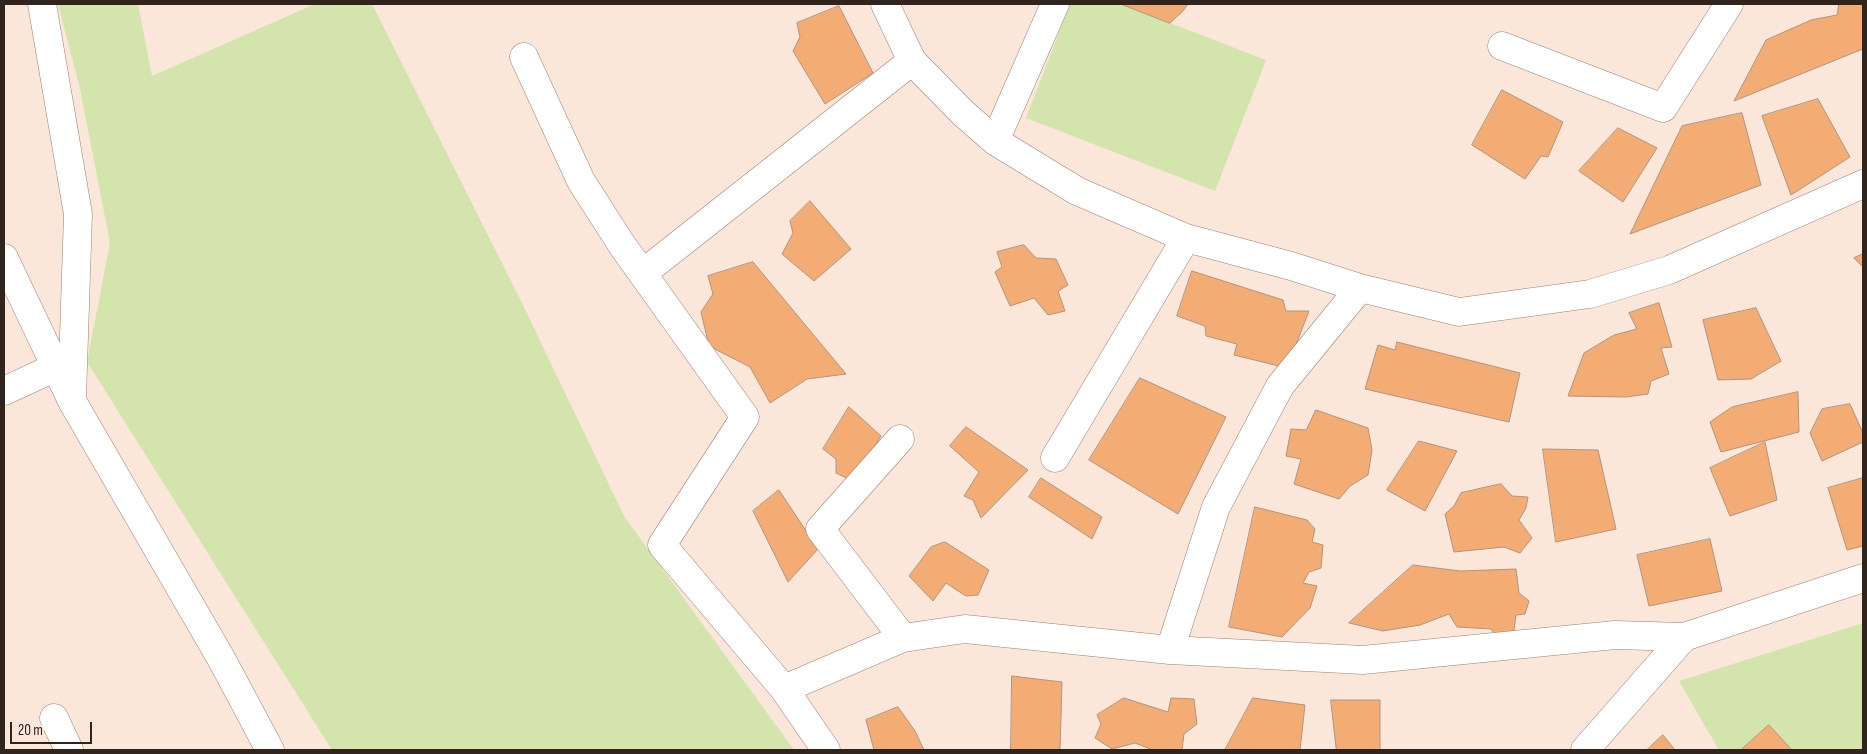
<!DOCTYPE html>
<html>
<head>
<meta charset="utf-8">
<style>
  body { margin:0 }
  #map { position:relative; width:1867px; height:754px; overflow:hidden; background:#fbe6da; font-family:"Sofia Sans Condensed",sans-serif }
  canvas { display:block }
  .frame { position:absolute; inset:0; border:5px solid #31241d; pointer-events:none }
  .scale { position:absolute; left:10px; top:722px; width:82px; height:22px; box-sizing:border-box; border:2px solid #31241d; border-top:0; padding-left:6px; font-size:15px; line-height:18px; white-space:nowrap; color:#31241d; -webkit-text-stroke:4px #fbe6da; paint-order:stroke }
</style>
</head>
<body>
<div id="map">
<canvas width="1867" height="754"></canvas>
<div class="frame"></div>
<div class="scale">20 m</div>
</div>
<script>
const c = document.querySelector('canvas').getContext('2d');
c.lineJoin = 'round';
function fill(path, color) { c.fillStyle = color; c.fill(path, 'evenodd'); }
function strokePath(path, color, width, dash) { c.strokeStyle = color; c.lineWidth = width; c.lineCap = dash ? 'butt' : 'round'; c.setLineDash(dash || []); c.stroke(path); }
fill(new Path2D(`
  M58 4H138L152 76 315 4H372L523 305 624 516 794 750H332L87 362 110 243 80 89Z
  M1070 4H1121L1266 60 1215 191 1026 118Z
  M1863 623V750H1719L1679 681Z`), '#d4e4ad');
const building = new Path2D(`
  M1121 4H1188L1183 11 1170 23Z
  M1839 4H1863V49L1734 101 1766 40 1811 20 1837 15Z
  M839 6 873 73 825 104 793 51 800 37 797 23Z
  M1502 90 1563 122 1548 157 1541 156 1525 179 1472 145Z
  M1818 99 1850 157 1791 195 1762 116Z
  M1742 113 1761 185 1630 234 1682 126Z
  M1618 128 1657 148 1623 202 1579 171Z
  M810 201 851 249 814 281 782 254 793 233 790 221Z
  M1024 245 1036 258 1056 259 1068 285 1058 291 1065 311 1048 315 1034 298 1010 306 995 272 1002 267 997 252Z
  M1863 254V267L1854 258Z
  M753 262 846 374 807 379 770 403 750 367 709 346 701 312 713 294 708 276Z
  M1192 271 1283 300 1286 311H1309L1287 368 1234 355 1237 344 1206 336 1205 326 1177 316Z
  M1659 303 1672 347 1661 348 1669 374 1651 381 1648 394 1626 397 1568 396 1584 353 1614 335 1637 329 1629 313Z
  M1756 308 1781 361 1751 379 1718 380 1703 320Z
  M1397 342 1520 373 1509 422 1365 389 1378 345 1395 350Z
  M1140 378 1226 417 1178 514 1089 460Z
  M1798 392 1799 432 1721 452 1710 422 1732 407Z
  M1850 404 1863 433V442L1822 461 1810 433 1822 409Z
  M849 407 881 436 853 481 836 473V459L823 449Z
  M1316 410 1368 428 1372 450 1368 475 1350 486 1339 499 1294 484 1301 459 1286 456 1291 429 1306 430Z
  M966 427 1028 470 981 518 973 500 964 496 979 472 950 446Z
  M1419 441 1457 451 1425 511 1387 490Z
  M1765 442 1777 500 1730 516 1710 468Z
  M1543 449 1598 450 1616 529 1556 542Z
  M1041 478 1102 517 1092 539 1029 497Z
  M1863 478V546L1847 550 1828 488Z
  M1501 484 1512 496 1528 497 1526 508 1519 520 1532 538 1520 553 1504 547 1454 552 1445 514 1454 506 1461 493Z
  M779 490 818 549 788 582 753 511Z
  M1255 507 1307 520 1315 529 1312 542 1323 545 1321 568 1309 572 1303 583 1317 586 1310 608 1282 637 1229 627Z
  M1710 539 1722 591 1649 606 1637 555Z
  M945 542 989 570 978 595 966 596 946 583 933 601 909 576 931 547Z
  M1413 565 1460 571 1516 569 1519 593 1529 601 1525 614 1516 615 1512 645 1503 646 1491 629 1457 627 1449 614 1420 625 1383 631 1349 623Z
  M1012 676 1062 682 1060 750H1011Z
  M1124 698 1168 712 1171 698 1194 699 1197 724 1184 734 1182 750H1153L1135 743 1112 749 1095 738 1101 724 1097 715Z
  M1253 698 1305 705 1300 750H1225Z
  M1331 700H1380V750H1334H1336Z
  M898 707 915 731 924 750H874L866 720Z
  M1769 725 1792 750H1741Z
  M1663 735 1675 750H1647Z`);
fill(building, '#f3ac73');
strokePath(building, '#b1947e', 1);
const minor = new Path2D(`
  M42 4 78 214 72 397
  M885 4 912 61 963 113 995 141 1077 191 1186 238 1291 266 1360 288 1459 312 1590 294 1669 270 1863 184
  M1502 46 1663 108 1729 4
  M524 57 581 181 622 245 745 417 662 545 784 689
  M995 141 1055 4
  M4 258 72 401 222 660 270 750
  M643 273 912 61
  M1360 288 1280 386 1216 507 1170 650 1363 660 1615 635 1684 637 1863 578
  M4 391 56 367
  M900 439 820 529 903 638
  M1055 458 1186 238
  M54 718 69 750
  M826 750 784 689 903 638 965 629 1170 650
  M1585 750 1684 637`);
strokePath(minor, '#9f806e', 29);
strokePath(minor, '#fff', 28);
</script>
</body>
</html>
